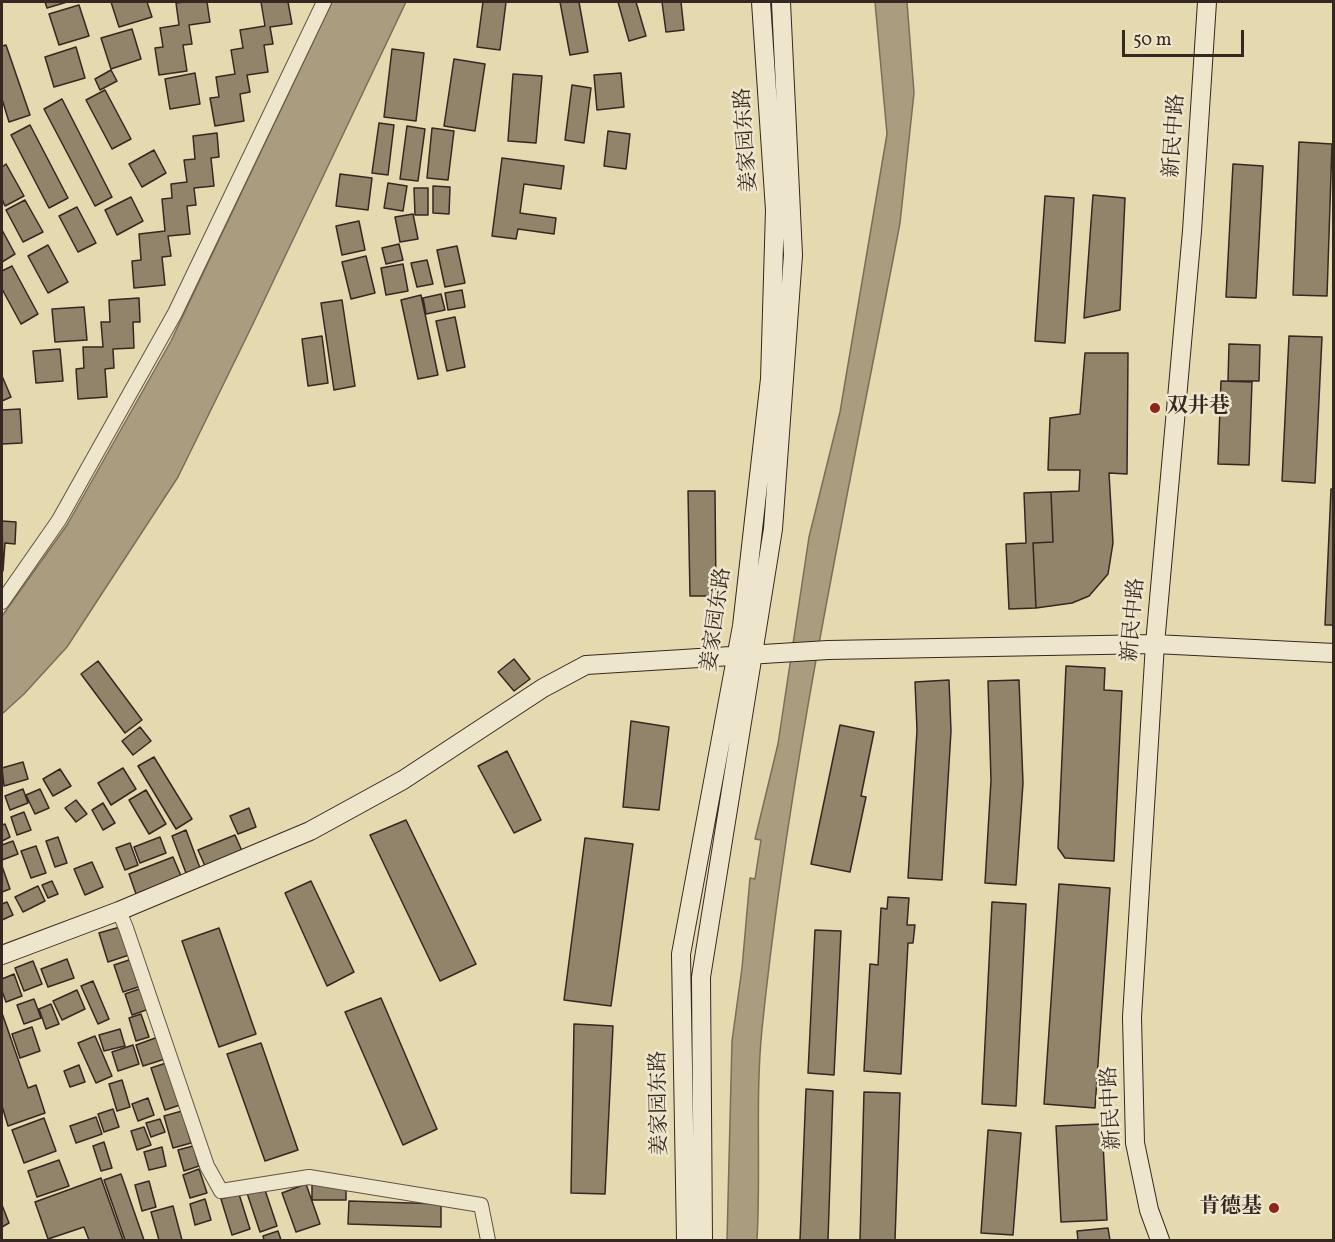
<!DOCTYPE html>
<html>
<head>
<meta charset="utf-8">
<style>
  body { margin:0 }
  #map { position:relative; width:1335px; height:1242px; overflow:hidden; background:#e5d9b0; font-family:Vollkorn,serif }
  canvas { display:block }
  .frame { position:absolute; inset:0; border:3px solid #362720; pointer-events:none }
  .scale { position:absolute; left:1122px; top:30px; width:122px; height:27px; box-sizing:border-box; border:3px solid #362720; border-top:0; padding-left:8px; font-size:18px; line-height:21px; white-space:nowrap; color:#362720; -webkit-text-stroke:4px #eee6cc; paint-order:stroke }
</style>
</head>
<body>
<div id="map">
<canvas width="1335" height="1242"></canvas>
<div class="frame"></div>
<div class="scale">50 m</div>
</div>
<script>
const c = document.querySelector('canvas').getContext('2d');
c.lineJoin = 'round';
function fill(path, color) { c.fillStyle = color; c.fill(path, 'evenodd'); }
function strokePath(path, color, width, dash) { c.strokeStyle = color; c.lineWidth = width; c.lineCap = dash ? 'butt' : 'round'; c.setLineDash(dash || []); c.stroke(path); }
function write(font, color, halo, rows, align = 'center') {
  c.font = font + ' Vollkorn,"Noto Serif SC",serif'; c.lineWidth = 5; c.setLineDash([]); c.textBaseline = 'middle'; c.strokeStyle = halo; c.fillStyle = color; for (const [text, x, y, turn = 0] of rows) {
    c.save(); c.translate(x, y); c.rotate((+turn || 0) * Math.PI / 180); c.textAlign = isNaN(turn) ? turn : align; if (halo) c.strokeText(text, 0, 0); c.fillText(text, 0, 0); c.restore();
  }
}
const water = new Path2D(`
  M332 2H406L250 330 178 477 67 647 24 694 2 714V616L67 525 171 341Z
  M875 2H907L914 93 900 223C849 491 790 758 762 1029 755 1099 761 1170 757 1240H727L732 1041 742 968 750 878 755 879 761 840 755 839 778 744 809 537 840 412 887 134Z`);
fill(water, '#aa9c7f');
strokePath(water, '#7c6d59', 1.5);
const building = new Path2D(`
  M45 2H67L47 8Z
  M111 2H147L152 17 119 27Z
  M184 2H207L210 22 189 25 192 44 183 45 187 71 159 75 155 48 163 47 160 28 179 25 176 3Z
  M261 2H288L292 24 270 27 273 44 264 45 268 72 247 75 250 92 240 94 244 121 215 126 210 98 219 97 216 77 235 74 231 50 243 48 240 30 265 26Z
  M483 2H506L500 50 477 47Z
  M560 2H579L588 52 570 55Z
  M618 2H636L646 36 629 41Z
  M662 2H681L684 30 666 32Z
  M79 5 89 36 59 45 49 14Z
  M132 29 141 59 111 69 101 38Z
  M6 45 30 115 9 122 2 99V46Z
  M76 47 85 78 54 87 45 57Z
  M392 49 424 53 416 121 384 117Z
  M454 59 485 64 475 131 444 126Z
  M111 70 117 81 100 90 95 79Z
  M195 73 200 104 170 109 165 79Z
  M621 73 624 107 597 110 594 75Z
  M513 74 542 76 536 143 508 141Z
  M572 85 591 88 584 143 565 140Z
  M105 90 131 139 112 149 86 100Z
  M62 99 112 197 95 206 44 109Z
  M379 123 394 125 388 175 372 173Z
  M30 125 68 198 49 208 11 135Z
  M407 126 425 129 418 181 400 179Z
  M432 128 454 131 448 180 427 178Z
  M608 131 630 134 626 169 604 166Z
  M217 133 219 157 211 158 214 186 194 188 196 205 187 206 190 234 168 236 171 256 162 257 165 285 134 288 132 261 141 260 139 234 165 231 162 199 172 198 171 184 187 182 184 160 195 159 193 136Z
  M1299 142 1332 144 1327 296 1293 295Z
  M154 150 166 173 142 187 129 164Z
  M502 158 564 166 561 189 524 184 520 213 556 218 554 234 518 229 516 239 492 236Z
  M6 164 24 196 5 206 2 199V167Z
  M1233 164 1263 166 1256 298 1226 297Z
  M340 174 372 178 368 210 336 206Z
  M388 183 407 186 403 211 384 208Z
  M433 186 450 187 449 214 433 213Z
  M414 188H428V215H415Z
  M1093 195 1125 198 1120 310 1084 318Z
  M1045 196 1074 198 1065 343 1035 341Z
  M131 197 143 221 117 235 105 210Z
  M25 200 43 232 23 242 6 210Z
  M77 207 96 243 78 252 59 216Z
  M413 214 418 239 400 242 395 217Z
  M359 221 365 250 342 255 336 226Z
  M2 230 15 254 2 262Z
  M399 244 403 260 386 264 382 248Z
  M48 245 68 282 48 293 28 256Z
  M457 246 465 283 445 287 437 250Z
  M366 256 375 293 351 299 342 262Z
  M427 260 433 284 417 287 411 263Z
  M403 264 408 291 386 295 381 268Z
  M12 266 38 314 21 324 2 289V271Z
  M462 290 465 307 448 310 445 293Z
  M441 294 445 310 426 314 423 298Z
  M421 295 438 375 418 379 401 300Z
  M139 298 140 322H133L134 348 113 349 114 368 105 369 107 397 78 399 76 369 84 368 83 347H103L101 322H110L109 300Z
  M342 300 355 386 334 390 321 303Z
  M84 307 87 340 55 342 52 309Z
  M455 317 465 367 447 371 436 321Z
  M322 336 328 383 308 386 302 339Z
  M1289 336 1322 337 1315 483 1282 481Z
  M1229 344 1260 345 1259 381H1228Z
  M60 349 63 381 36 383 33 351Z
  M1085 353H1128L1127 474 1109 473 1113 543 1108 574 1089 596 1072 603 1036 608 1033 543 1053 542 1051 492 1079 491 1080 470H1048L1050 418 1080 414Z
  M2 376 11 397 2 401Z
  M1221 381 1252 382 1249 465 1218 464Z
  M20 409 22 443 2 444V410Z
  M1331 489H1334V625H1325Z
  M688 491H715L716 596H690Z
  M1051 492 1053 542 1033 543 1036 608 1009 609 1006 544 1026 543 1024 493Z
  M2 521 16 522 15 544 5 543 3 571Z
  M514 659 530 679 514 691 498 672Z
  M98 661 142 720 125 733 81 674Z
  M1066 666 1105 668 1104 690 1122 691 1114 861 1065 858 1058 848Z
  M949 680 951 731 942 880 908 878 917 730 915 682Z
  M1019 680 1023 783 1016 885 985 883 991 780 988 681Z
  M631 721 669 727 659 810 623 807Z
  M840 725 874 732 861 796 866 797 850 872 811 864Z
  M140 727 151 741 133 755 122 741Z
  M507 751 541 820 514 833 478 766Z
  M154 757 192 819 176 829 138 766Z
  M23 762 28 779 4 786 2 768Z
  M123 768 136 789 111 805 98 783Z
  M60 769 71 786 53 796 43 779Z
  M23 789 28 803 10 810 5 796Z
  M40 789 49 808 35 814 26 795Z
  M146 790 166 824 149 834 129 800Z
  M76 800 87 814 76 822 65 808Z
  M103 803 115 823 103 830 92 810Z
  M249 808 256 827 238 834 230 816Z
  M24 812 31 830 17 835 11 817Z
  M406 820 476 964 440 981 370 835Z
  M5 824 10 837 2 841V825Z
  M186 830 200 868 186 873 172 836Z
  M235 835 242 851 205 866 198 850Z
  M58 837 67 863 55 867 46 841Z
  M160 837 166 853 140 863 134 847Z
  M585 838 633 844 611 1006 564 1000Z
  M13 841 18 854 2 860V845Z
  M130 843 138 865 125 870 116 848Z
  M36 846 46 873 31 878 21 851Z
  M173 857 181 876 136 894 129 874Z
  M92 862 103 887 85 895 74 869Z
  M2 866 10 889 2 892Z
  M52 881 58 894 48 898 42 885Z
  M311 881 354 972 327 986 285 893Z
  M1059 884 1110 888 1095 1108 1044 1104Z
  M38 886 45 901 23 912 15 897Z
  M888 897 909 898 907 925H915L913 943H908L901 1074 864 1071 870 964 878 965 881 908 887 909Z
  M7 902 13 915 2 920V904Z
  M992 902 1026 904 1016 1106 982 1104Z
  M120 927 129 955 108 962 99 933Z
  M219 928 256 1034 219 1047 182 941Z
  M815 930 841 931 834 1075 808 1073Z
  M67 959 74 978 48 987 41 969Z
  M132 959 141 986 123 992 114 965Z
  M33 961 42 984 24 991 15 968Z
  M14 974 22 996 6 1002 2 991V979Z
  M93 981 109 1019 98 1024 81 986Z
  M142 988 149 1009 132 1015 125 994Z
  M77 990 85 1009 62 1020 53 1001Z
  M381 998 437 1129 403 1145 345 1012Z
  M34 999 41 1018 24 1024 17 1005Z
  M51 1004 59 1024 46 1029 39 1009Z
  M2 1013 28 1088 36 1085 45 1113 8 1126 2 1106Z
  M141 1014 149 1037 136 1041 129 1018Z
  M574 1024 613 1026 605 1194 571 1193Z
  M32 1027 40 1051 20 1058 12 1034Z
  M120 1029 125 1046 104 1051 99 1035Z
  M95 1036 112 1076 96 1083 78 1043Z
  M158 1037 165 1059 143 1066 136 1045Z
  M261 1043 298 1150 265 1161 227 1054Z
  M133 1045 139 1064 118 1071 112 1052Z
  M166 1063 180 1105 165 1110 151 1068Z
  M79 1065 85 1082 70 1087 64 1071Z
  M122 1080 130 1107 117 1111 109 1084Z
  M806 1089 833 1091 828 1240H800Z
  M864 1092 900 1093 895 1240H860Z
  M148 1098 154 1115 138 1121 132 1104Z
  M113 1109 119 1127 104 1132 98 1114Z
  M182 1111 191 1143 173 1148 164 1116Z
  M96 1117 102 1134 76 1143 70 1126Z
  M44 1118 56 1151 24 1163 12 1130Z
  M160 1119 165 1132 151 1137 146 1123Z
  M1102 1124 1107 1220 1061 1222 1056 1126Z
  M144 1127 151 1145 137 1150 131 1131Z
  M988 1130 1021 1133 1013 1235 981 1233Z
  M104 1142 112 1168 101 1171 93 1146Z
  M193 1146 199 1166 184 1171 178 1150Z
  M162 1147 166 1166 149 1170 144 1152Z
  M59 1160 69 1186 37 1197 28 1171Z
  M199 1169 207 1193 190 1198 183 1175Z
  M121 1174 144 1240H125L104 1180Z
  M101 1178 123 1240H89L84 1227 48 1239 35 1202Z
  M149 1181 156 1207 142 1211 135 1185Z
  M306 1184 320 1224 296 1232 282 1193Z
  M312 1184 346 1185V1200H312Z
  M264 1187 277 1226 260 1232 247 1193Z
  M239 1194 250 1229 232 1235 221 1199Z
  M205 1199 211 1220 195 1225 190 1204Z
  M349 1201 441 1204V1227L348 1224Z
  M2 1205 9 1223 2 1227Z
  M173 1206 182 1240H159L151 1212Z
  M1108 1228 1110 1240H1078L1077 1231Z
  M278 1231 281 1240H264L263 1236Z`);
fill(building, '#91846b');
strokePath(building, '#362720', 1.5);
const street = new Path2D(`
  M2 602 59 520 175 313 324 2
  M119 911 126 928 207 1166 221 1191 309 1177 481 1205 488 1240`);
const secondary = new Path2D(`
  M2 955 119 911 310 831 403 780 543 688 586 665 828 650 1155 644 1334 653
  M686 1240 681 954 742 626 770 379 775 210 761 2
  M703 1240 701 977 773 529 793 255 781 2
  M1160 1240 1149 1210 1135 1143 1132 1017 1155 644 1192 231 1207 2`);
strokePath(street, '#625444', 16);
strokePath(secondary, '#362720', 20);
strokePath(street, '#eee6cc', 14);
strokePath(secondary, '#eee6cc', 18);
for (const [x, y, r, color] of [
  [1155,408,6,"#8f2418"],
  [1274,1208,6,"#8f2418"]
]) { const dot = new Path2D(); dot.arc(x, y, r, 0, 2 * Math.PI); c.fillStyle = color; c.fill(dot); strokePath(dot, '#eee6cc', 2); }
write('21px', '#362720', '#eee6cc', [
  ["新民中路",1176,136,-86],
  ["姜家园东路",748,140,-94],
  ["姜家园东路",718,620,-82],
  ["新民中路",1135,620,-85],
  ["姜家园东路",661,1103,-91],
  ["新民中路",1113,1108,-93]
]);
write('bold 21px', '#362720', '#eee6cc', [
  ["双井巷",1167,408],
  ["肯德基",1262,1208,"right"]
], 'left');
</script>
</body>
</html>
